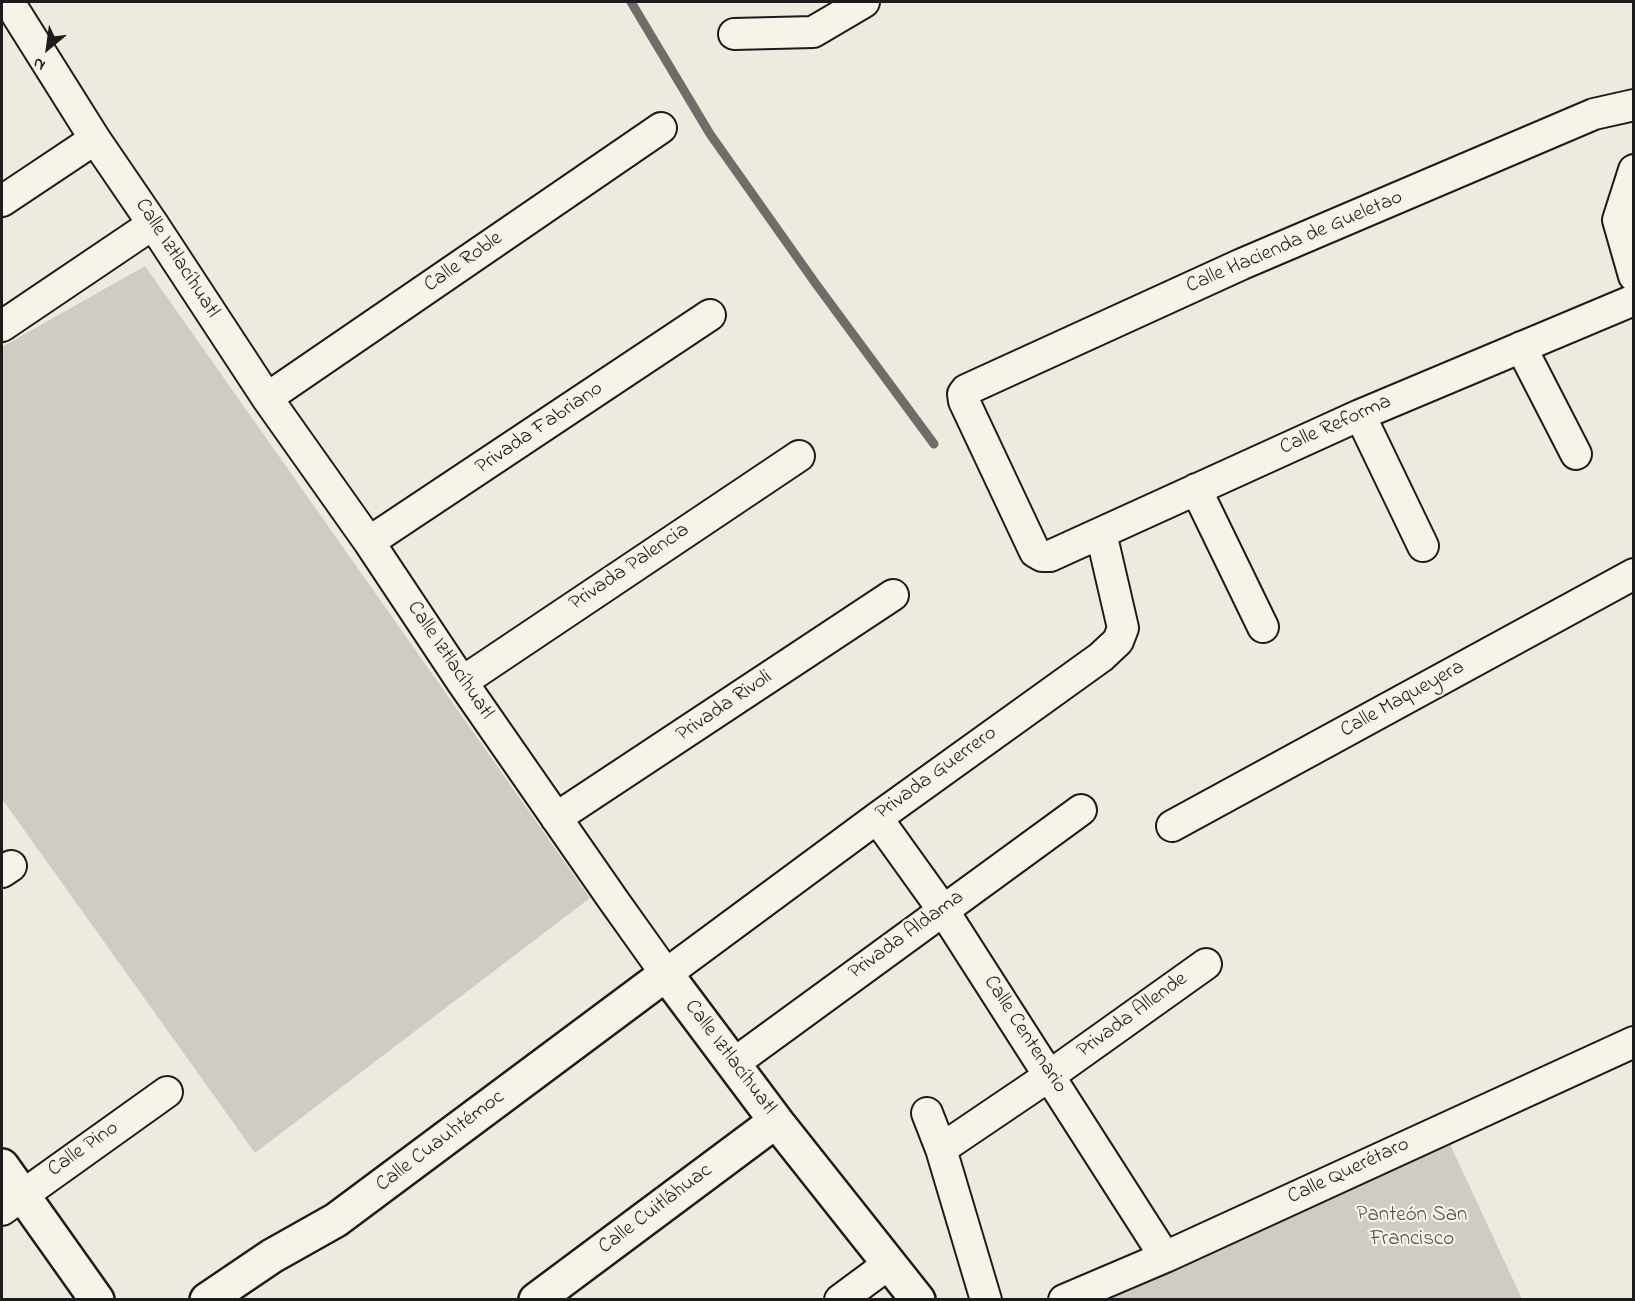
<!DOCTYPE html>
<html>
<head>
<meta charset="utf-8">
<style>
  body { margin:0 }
  #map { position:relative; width:1635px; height:1301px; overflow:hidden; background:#eeeae0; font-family:"Indie Flower",sans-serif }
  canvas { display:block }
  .frame { position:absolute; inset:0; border:3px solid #1c1c1c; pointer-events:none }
  .north { position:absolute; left:18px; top:18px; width:60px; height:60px; -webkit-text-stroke:4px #f7f3e8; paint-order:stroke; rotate:209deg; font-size:16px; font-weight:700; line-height:24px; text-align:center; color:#1c1c1c }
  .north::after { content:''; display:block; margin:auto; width:21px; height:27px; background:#1c1c1c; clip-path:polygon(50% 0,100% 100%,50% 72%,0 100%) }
</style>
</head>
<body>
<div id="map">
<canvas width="1635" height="1301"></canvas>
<div class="frame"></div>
<div class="north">N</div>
</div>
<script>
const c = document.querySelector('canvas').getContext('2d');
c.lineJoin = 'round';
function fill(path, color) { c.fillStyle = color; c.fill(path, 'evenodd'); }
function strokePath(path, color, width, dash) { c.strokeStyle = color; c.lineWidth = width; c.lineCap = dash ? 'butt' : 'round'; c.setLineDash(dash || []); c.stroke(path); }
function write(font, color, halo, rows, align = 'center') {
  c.font = font + ' "Indie Flower",sans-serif'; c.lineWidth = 4.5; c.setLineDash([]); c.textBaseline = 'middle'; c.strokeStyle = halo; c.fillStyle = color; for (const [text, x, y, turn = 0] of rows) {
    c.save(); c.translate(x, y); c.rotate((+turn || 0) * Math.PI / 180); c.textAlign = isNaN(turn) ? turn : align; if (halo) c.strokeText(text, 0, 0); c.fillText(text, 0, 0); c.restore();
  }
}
fill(new Path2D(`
  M145 266 590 898 255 1153 2 799V347Z
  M1448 1140 1522 1299 1078 1300Z`), '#cfccc3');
strokePath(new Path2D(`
  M631 2 710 134 816 284 934 444`), '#6f6d69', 9);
const minor = new Path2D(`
  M9 2 95 139 153 224 267 398 369 542 462 682 614 901 666 974 877 818 1101 657 1118 641 1123 628 1101 533
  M734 34 813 32 864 2
  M1634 105 1594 114 1242 264 966 390 963 394 964 401 1035 552 1042 556H1050L1360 415 1634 300
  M1634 170 1618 220 1634 276
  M2 201 95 139
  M2 326 153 224
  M1521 347 1576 454
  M267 398 661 128
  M1360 415 1423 546
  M1196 489 1263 627
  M369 542 710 315
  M462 682 799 456
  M556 818 893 595
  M877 818 943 910 1165 1257
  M1172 826 1634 574
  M2 872 11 866
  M733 1064 1081 810
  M927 1113 941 1149 986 1300
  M941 1149 1049 1076 1206 964
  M2 1210 167 1092
  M840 1300 890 1263
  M1064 1300 1165 1257 1634 1042`);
const tertiary = new Path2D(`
  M2 1166 97 1300
  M207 1300 272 1256 336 1220 666 974 776 1121 918 1300
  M536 1300 776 1121`);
strokePath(minor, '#1c1c1c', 34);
strokePath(tertiary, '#1c1c1c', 38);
strokePath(minor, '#f7f3e8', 30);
strokePath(tertiary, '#f7f3e8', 33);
write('21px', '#1c1c1c', '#f7f3e8', [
  ["Calle Hacienda de Gueletao",1295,243,-23],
  ["Calle Iztlacíhuatl",176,259,57],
  ["Calle Roble",464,263,-35],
  ["Calle Reforma",1336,426,-24],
  ["Privada Fabriano",540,429,-34],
  ["Privada Palencia",630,568,-34],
  ["Calle Iztlacíhuatl",449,661,56],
  ["Calle Maqueyera",1403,700,-29],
  ["Privada Rivoli",725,707,-34],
  ["Privada Guerrero",937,774,-36],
  ["Privada Aldama",907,936,-36],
  ["Privada Allende",1133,1016,-36],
  ["Calle Centenario",1024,1035,57],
  ["Calle Iztlacíhuatl",729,1058,53],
  ["Calle Cuauhtémoc",441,1142,-37],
  ["Calle Pino",84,1150,-35],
  ["Calle Querétaro",1349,1172,-25],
  ["Calle Cuitláhuac",656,1210,-37]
]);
write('21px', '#52514e', '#f7f3e8', [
  ["Panteón San",1412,1217],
  ["Francisco",1412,1241]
]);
</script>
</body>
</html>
